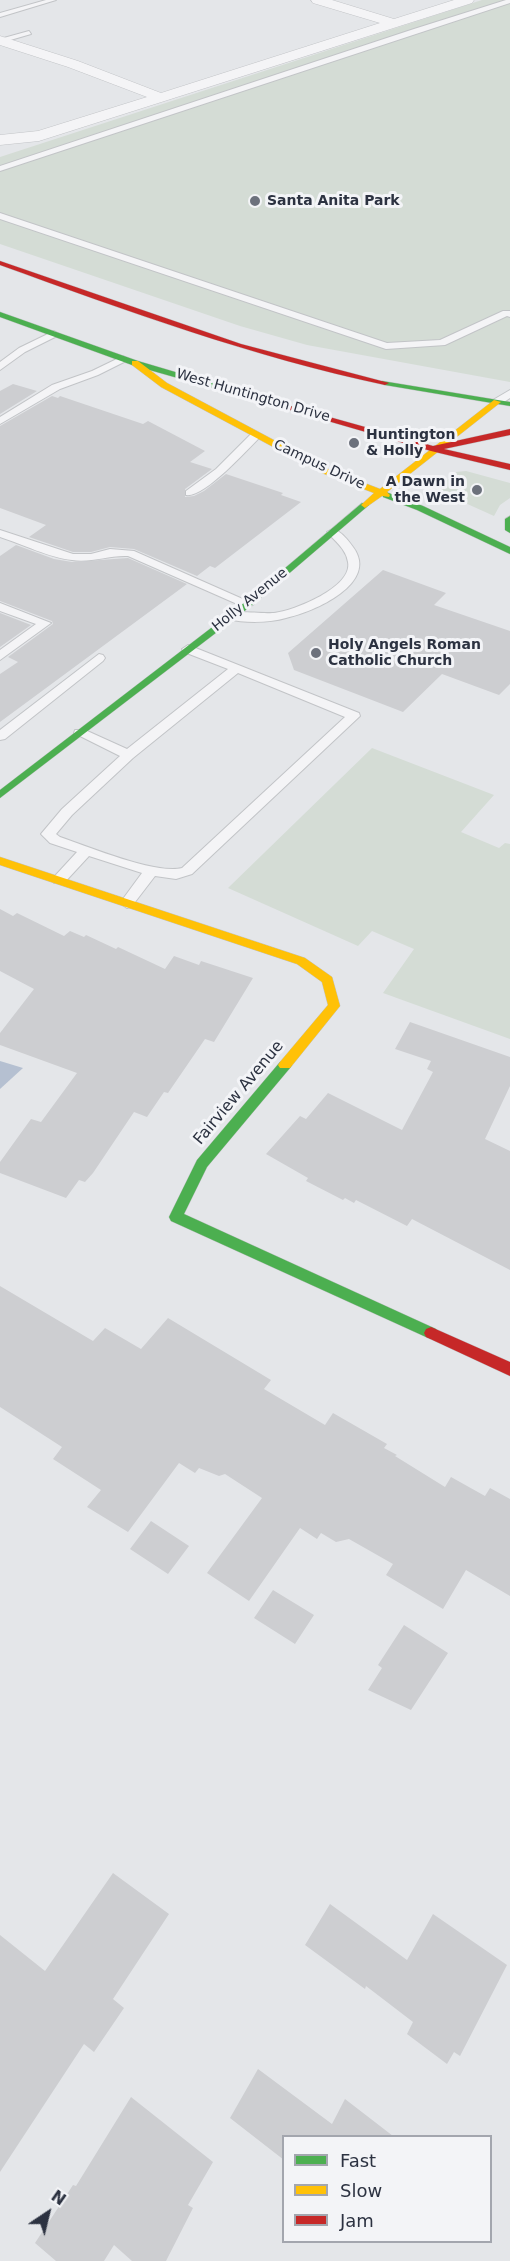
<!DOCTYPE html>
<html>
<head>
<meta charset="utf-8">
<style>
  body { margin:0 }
  #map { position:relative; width:510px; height:2261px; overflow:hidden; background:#e4e6e9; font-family:"DejaVu Sans",sans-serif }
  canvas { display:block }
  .legend { position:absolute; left:282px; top:2135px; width:210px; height:108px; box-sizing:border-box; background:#f3f4f7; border:2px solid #a3a6ae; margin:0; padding:8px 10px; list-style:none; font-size:18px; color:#2c3241 }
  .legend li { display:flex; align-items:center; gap:12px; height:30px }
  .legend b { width:30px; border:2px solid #a3a6ae }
  .north { position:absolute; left:18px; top:2183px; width:60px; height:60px; -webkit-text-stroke:4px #f3f4f7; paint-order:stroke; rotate:35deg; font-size:16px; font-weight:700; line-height:24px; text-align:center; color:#2c3241 }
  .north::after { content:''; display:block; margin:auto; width:21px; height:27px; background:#2c3241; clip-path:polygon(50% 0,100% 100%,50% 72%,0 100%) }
</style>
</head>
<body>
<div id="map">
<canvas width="510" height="2261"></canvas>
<ul class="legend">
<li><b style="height:8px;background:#4caf50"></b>Fast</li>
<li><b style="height:8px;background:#ffc107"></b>Slow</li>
<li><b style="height:8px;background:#c62828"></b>Jam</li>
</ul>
<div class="north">N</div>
</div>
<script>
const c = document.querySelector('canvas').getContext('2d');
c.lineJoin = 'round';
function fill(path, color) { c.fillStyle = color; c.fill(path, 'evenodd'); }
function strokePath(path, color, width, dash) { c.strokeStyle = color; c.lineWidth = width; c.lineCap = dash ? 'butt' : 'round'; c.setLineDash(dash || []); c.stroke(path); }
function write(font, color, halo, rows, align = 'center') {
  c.font = font + ' "DejaVu Sans",sans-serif'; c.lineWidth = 6; c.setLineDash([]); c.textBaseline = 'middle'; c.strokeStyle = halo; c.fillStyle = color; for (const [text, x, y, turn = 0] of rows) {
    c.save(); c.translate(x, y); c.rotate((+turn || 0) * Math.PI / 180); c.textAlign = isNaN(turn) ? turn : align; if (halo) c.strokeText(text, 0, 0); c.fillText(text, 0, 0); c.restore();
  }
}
fill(new Path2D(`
  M482 0H510V382L307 345 240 326 0 244V157Z
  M466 471 510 483V498L500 505 494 516 443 493 440 487 456 472Z
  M372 748 494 795 461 832 499 848 505 843 510 844V1039L383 993 414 949 372 931 358 946 228 888Z`), '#d4dcd5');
fill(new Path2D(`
  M0 1061 23 1068 0 1089Z`), '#b5c0d1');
fill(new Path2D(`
  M13 384 37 391 0 414V391Z
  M52 396 58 398 60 396 143 424 148 421 205 451 190 462 212 469 185 489V497L194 496 204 491 226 474 283 493 281 495 301 502 215 568 210 566 197 576 134 549 110 547 91 552H73L29 537 46 525 0 508V426Z
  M16 545 54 559 72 562 128 558 187 584 0 722V674L18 662 8 657 53 624 52 621 0 601V556Z
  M383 570 446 593 434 605 510 631V684L499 695 442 674 403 712 294 670 288 653Z
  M0 613 31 625 0 647Z
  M0 909 13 916 17 913 64 936 70 931 84 937 86 935 116 949 118 947 165 969 174 956 199 965 201 961 253 978 214 1042 205 1039 168 1093 164 1092 147 1117 134 1112 93 1173 85 1182 79 1180 66 1198 0 1173V1162L31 1119 41 1122 77 1073 0 1045V1033L34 989 0 971Z
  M410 1022 510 1057V1086L485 1139 510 1151V1270L412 1219 407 1226 356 1200 354 1203 345 1198 343 1200 306 1181 308 1178 266 1154 300 1116 306 1119 328 1093 402 1130 433 1072 427 1069 431 1061 395 1049Z
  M0 1286 93 1341 105 1328 141 1349 168 1318 271 1380 264 1389 325 1425 333 1413 387 1444 384 1448 397 1455 395 1456 445 1487 451 1477 485 1496 490 1488 510 1499V1596L466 1570 443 1609 386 1575 393 1564 349 1539 336 1542 321 1533 317 1539 300 1528 249 1601 207 1573 262 1498 225 1474 219 1476 199 1468 195 1473 179 1463 128 1532 87 1507 101 1490 53 1459 62 1447 0 1407Z
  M151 1521 189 1546 168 1574 130 1549Z
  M273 1590 314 1615 295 1644 254 1618Z
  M404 1625 448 1653 411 1710 368 1690 382 1668 378 1665Z
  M113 1873 169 1914 113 1999 124 2008 94 2052 84 2044 0 2172V1935L45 1971Z
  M330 1904 407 1960 433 1914 507 1965 460 2056 454 2052 447 2064 407 2034 413 2022 366 1986 365 1989 305 1945Z
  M258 2069 332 2124 345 2099 393 2136H284V2160L230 2118Z
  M131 2097 213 2162 188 2205 193 2208 166 2261H132L114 2245 104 2261H56L35 2243 73 2185 76 2186Z`), '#cdced1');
const lane = new Path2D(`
  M46 0H56L0 17V13Z
  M506 0H510V3L0 171V166L414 29Z
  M29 31 31 34 0 43V39Z
  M0 213 387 343 440 340 503 311H510V317L507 316 445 345 386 349 0 219Z
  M54 331 59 334 57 336 25 352 0 370V362L19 348Z
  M123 356 128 359 126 361 98 375 60 389 0 424V417L52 385 92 371Z
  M510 390V398L501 404H493V400Z
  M256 432 261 435 260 437C246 451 204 498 186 495V491L216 469 252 433Z
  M333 529C341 531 348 540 353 547 380 583 314 612 286 618 268 623 245 623 227 619L225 616C233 609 262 614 274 613 294 611 353 587 348 562 346 549 335 541 327 532Z
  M0 530 73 554H91L110 549 134 551 254 604 248 608 244 607 128 556C109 555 91 563 72 560 50 558 22 544 0 537Z
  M0 603 51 623 0 660V650L36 624 0 611Z
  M188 645 359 713 360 716 192 874 176 879 155 876 132 906 127 908 120 903 142 873 89 856 64 883H54L52 880 54 877 77 852 50 843 41 834 62 809 120 756 74 733 75 730H85L127 749 228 669 184 652 182 649ZM238 673 345 717 182 868C156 875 87 846 60 837L56 834 72 815 133 758Z
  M99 654 103 655 105 658 103 661 5 739 0 740V730Z`);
const street = new Path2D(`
  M311 0H332L394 19 454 0H474L472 3 61 134 39 141 0 145V135L38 131 147 97 68 67 0 45V36L78 61 161 93 380 23 313 3Z`);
const fast = new Path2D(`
  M0 312 138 361 297 408 290 410 132 365 0 317Z
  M382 381 510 402V406L385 385 381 383Z
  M386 492 423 506 510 547V554L417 510 383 497V493Z
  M362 503 369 505 251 606 0 798V790L245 602Z
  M510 516V533L505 530V519Z
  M285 1060 292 1065 290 1068 207 1167 184 1214 436 1329 438 1333 436 1337 431 1339 426 1337 171 1221 169 1217 197 1160 280 1062Z`);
const slow = new Path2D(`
  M132 361H138L167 383 328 469 380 489 494 400 501 402 387 492 390 495 389 497 382 496 365 508 361 505 374 493 322 473 161 387 132 365Z
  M0 857 305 958 332 977 340 1006 290 1068H280L278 1065 280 1062 328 1005 322 982 297 964 0 865Z`);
const jam = new Path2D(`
  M0 261 241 344 389 383 385 385C253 357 127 311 0 265Z
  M290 406 433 446 510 429V435L444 449 510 464V470L431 451 290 410Z
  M431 1327 510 1362V1376L426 1337 424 1333 426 1329Z`);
strokePath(lane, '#c2c4c7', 2);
strokePath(street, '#c2c4c7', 1);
strokePath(fast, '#c2c4c7', 1);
strokePath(slow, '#c2c4c7', 1);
strokePath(jam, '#c2c4c7', 1);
fill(lane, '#f4f4f6');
fill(street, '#f4f4f6');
fill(fast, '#4caf50');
fill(slow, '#ffc107');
fill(jam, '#c62828');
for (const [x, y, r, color] of [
  [255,201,6,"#6c717c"],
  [354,443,6,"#6c717c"],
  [477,490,6,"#6c717c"],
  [316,653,6,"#6c717c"]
]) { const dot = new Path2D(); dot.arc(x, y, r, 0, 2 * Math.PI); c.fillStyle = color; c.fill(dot); strokePath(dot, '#f3f4f7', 2); }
write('bold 14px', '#2c3241', '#f3f4f7', [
  ["Santa Anita Park",267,201],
  ["Huntington",366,435],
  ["& Holly",366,451],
  ["A Dawn in",465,482,"right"],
  ["the West",465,498,"right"],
  ["Holy Angels Roman",328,645],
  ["Catholic Church",328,661]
], 'left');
write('14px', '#2c3241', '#f3f4f7', [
  ["West Huntington Drive",253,396,16],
  ["Campus Drive",319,465,25],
  ["Holly Avenue",250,600,-39]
]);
write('16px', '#2c3241', '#f3f4f7', [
  ["Fairview Avenue",239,1093,-50]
]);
</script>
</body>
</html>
